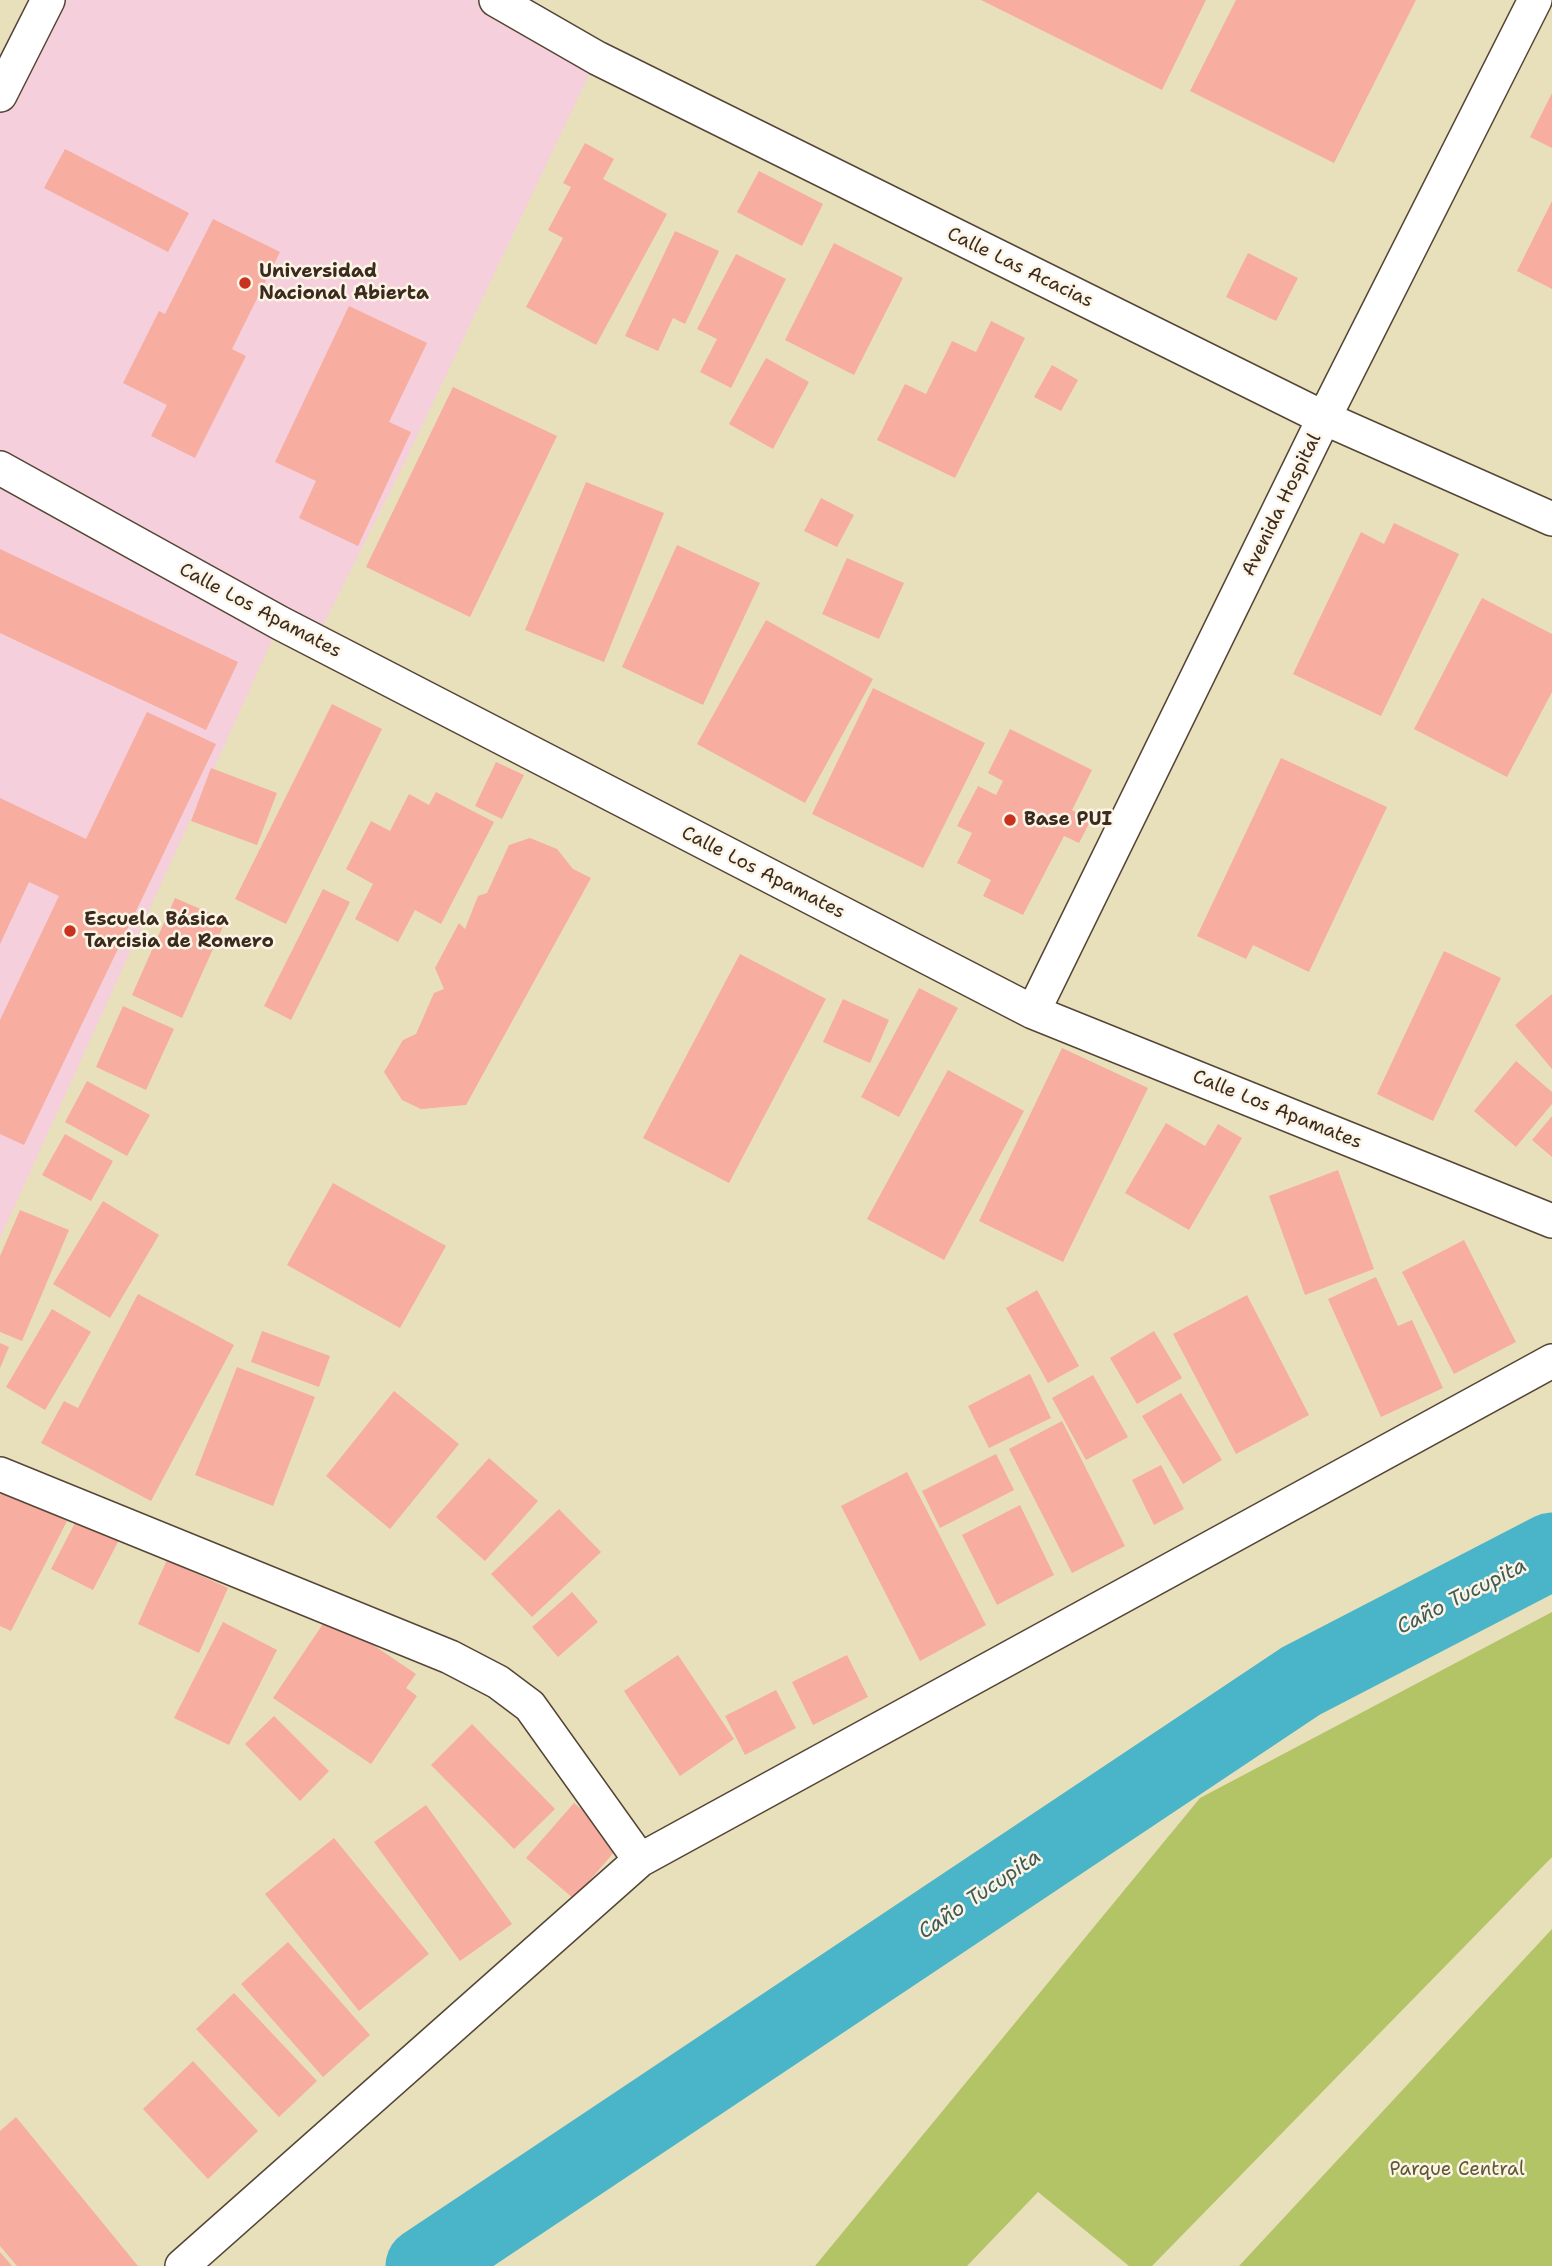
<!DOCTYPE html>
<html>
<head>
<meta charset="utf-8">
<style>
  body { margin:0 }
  canvas { display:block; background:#e7e0bb }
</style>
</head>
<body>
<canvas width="1552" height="2266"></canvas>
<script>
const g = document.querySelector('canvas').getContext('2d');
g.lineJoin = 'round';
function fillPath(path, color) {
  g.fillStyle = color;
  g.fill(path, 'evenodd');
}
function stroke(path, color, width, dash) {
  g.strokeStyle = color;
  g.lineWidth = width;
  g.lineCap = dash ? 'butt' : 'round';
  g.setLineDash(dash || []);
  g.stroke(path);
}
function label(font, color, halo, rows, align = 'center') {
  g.font = font + ' "Shantell Sans",sans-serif';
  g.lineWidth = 5;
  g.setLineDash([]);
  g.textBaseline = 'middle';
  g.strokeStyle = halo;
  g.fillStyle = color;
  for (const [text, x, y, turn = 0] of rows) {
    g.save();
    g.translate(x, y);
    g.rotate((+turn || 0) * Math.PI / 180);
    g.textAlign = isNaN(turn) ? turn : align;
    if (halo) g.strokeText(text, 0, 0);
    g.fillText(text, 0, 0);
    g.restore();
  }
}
const built = new Path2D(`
  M50 0H496L597 58 399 474 315 641 0 464V102Z
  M0 468 280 623 0 1238Z`);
const green = new Path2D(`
  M1552 1612V1857L1152 2266H1129L1038 2192 967 2266H815L1200 1798Z
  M1552 1929V2266H1239Z`);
const river = new Path2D(`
  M424 2266 1301 1681 1552 1551`);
const building = new Path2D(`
  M981 0H1206L1162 90Z
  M1236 0H1416L1334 163 1190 91Z
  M1552 93V148L1530 137Z
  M585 143 614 159 603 179 667 214 596 345 526 307 563 238 548 230 571 187 563 183Z
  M65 149 189 213 168 252 44 188Z
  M759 171 823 204 802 246 737 212Z
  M1552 201V289L1517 271Z
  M213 219 280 252 232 349 246 356 195 458 151 436 167 405 123 383 159 311 165 314Z
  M675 231 719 251 685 324 673 318 658 351 625 336Z
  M834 243 903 278 854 375 785 340Z
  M1248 253 1298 278 1276 321 1226 297Z
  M736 254 786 279 731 388 700 372 717 339 697 329Z
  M349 306 427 343 389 422 411 432 358 546 299 518 316 481 275 462Z
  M991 321 1025 338 955 478 877 440 905 384 926 394 952 341 976 352Z
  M766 358 809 382 773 449 729 424Z
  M1052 365 1078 380 1061 411 1034 397Z
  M453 387 557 436 470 617 366 567Z
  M586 482 664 513 604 662 525 630Z
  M821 498 854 515 837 547 804 531Z
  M1394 523 1459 554 1381 716 1293 674 1361 532 1384 544Z
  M677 545 760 583 703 705 622 667Z
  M0 549 238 662 206 730 0 633Z
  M847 558 904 583 879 639 822 614Z
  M1482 598 1552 634V692L1507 777 1414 729Z
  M766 620 873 679 805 803 697 744Z
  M873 688 985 743 923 868 812 814Z
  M332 704 382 729 286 924 235 899Z
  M147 712 216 744 24 1145 0 1134V1020L59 896 29 882 0 944V798L86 839Z
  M1010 729 1092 770 1072 810 1091 820 1079 843 1064 836 1023 915 983 896 991 880 957 863 972 833 957 826 978 786 996 795 1003 781 988 773Z
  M1281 758 1387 807 1309 972 1253 945 1246 959 1197 936Z
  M496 762 524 775 502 819 475 806Z
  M211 768 277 793 257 845 191 821Z
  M436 792 494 822 441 924 415 910 398 942 355 919 373 884 346 869 371 821 390 831 409 794 429 805Z
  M530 838 557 849 573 869 591 878 466 1105 421 1109 402 1100 384 1072 403 1040 416 1034 434 993 444 989 435 968 459 923 465 929 478 896 487 893 509 845Z
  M323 889 350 902 291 1020 264 1006Z
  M175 898 226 920 182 1018 132 995Z
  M1444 951 1501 978 1433 1121 1377 1094Z
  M740 954 826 999 729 1183 643 1138Z
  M919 988 958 1008 899 1117 861 1097Z
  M1552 994V1069L1515 1025Z
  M843 999 889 1020 870 1063 823 1042Z
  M123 1006 174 1029 146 1090 96 1067Z
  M1062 1048 1148 1088 1063 1262 979 1221Z
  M1516 1061 1552 1092V1104L1516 1147 1474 1111Z
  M948 1070 1024 1111 944 1260 867 1219Z
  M87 1081 150 1115 127 1156 65 1122Z
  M1552 1116V1157L1532 1140Z
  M1166 1123 1205 1146 1218 1124 1242 1138 1189 1230 1125 1193Z
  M65 1134 113 1161 91 1201 42 1175Z
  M1338 1170 1374 1269 1305 1295 1269 1196Z
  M333 1183 446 1246 400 1328 287 1265Z
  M103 1201 159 1235 110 1318 53 1284Z
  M20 1210 69 1230 22 1341 0 1332V1256Z
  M1464 1240 1516 1342 1454 1374 1402 1272Z
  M1376 1277 1398 1326 1412 1320 1443 1388 1381 1417 1328 1299Z
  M1037 1290 1079 1366 1048 1383 1006 1308Z
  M138 1294 234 1345 151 1501 41 1443 64 1401 78 1408Z
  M1247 1295 1309 1415 1236 1454 1173 1334Z
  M52 1309 91 1332 45 1410 6 1387Z
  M262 1331 330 1356 319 1387 251 1362Z
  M1154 1331 1182 1378 1137 1404 1110 1358Z
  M0 1343 9 1347 0 1368Z
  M237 1367 315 1397 273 1506 195 1475Z
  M1030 1374 1051 1418 989 1448 968 1406Z
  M1093 1375 1128 1437 1086 1460 1052 1398Z
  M394 1391 459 1444 390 1529 326 1476Z
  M1181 1393 1222 1460 1183 1484 1142 1416Z
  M1062 1421 1125 1546 1072 1573 1009 1449Z
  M996 1454 1014 1490 940 1528 922 1491Z
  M489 1458 538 1501 485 1561 436 1517Z
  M1161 1465 1184 1509 1154 1525 1132 1480Z
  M907 1472 986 1625 920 1661 841 1506Z
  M3 1490 67 1521 11 1631 0 1626V1495Z
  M1020 1505 1054 1575 997 1605 962 1535Z
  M559 1509 601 1552 532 1617 491 1574Z
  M77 1519 119 1540 93 1590 51 1569Z
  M167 1560 228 1588 199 1653 138 1624Z
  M572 1592 598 1622 558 1657 532 1627Z
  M329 1615 416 1674 406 1688 417 1696 371 1764 273 1698Z
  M223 1622 277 1650 229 1745 174 1718Z
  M678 1655 734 1739 680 1776 624 1691Z
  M847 1655 868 1697 813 1725 792 1682Z
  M776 1690 796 1728 745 1755 725 1716Z
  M274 1716 329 1771 300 1801 245 1744Z
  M472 1724 555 1809 514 1849 431 1765Z
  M574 1803 621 1844 574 1899 526 1858Z
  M426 1805 512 1924 460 1961 374 1842Z
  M334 1838 429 1954 359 2011 265 1894Z
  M288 1942 370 2035 323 2077 241 1984Z
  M234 1993 317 2081 279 2117 196 2029Z
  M193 2061 258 2131 208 2179 143 2109Z
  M16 2117 138 2266H17L0 2246V2131Z
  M0 2252 12 2266H0Z`);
const street = new Path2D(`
  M496 0 597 58 1324 418 1552 519
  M0 95 48 0
  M0 468 280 623 1033 1012 1552 1221
  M1033 1012 1324 418 1535 0
  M0 1474 450 1657 498 1682 530 1706 640 1860
  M182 2266 640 1860 1552 1361`);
const markers = [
  [245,283,7,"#c8321e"],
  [1010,820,7,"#c8321e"],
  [70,931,7,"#c8321e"]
];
const streetNames = [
  ["Calle Las Acacias",1020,268,26],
  ["Avenida Hospital",1282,505,-64],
  ["Calle Los Apamates",260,611,28],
  ["Calle Los Apamates",763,873,27],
  ["Calle Los Apamates",1277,1110,22]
];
const poiNames = [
  ["Universidad",259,272],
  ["Nacional Abierta",259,294],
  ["Base PUI",1024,820],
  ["Escuela Básica",84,920],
  ["Tarcisia de Romero",84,942]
];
const parkNames = [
  ["Parque Central",1457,2170]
];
const waterNames = [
  ["Caño Tucupita",1462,1597,-27],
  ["Caño Tucupita",980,1895,-34]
];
fillPath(built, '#f5cfdb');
fillPath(green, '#b3c467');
stroke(river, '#4ab5c8', 77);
fillPath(building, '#f7ada0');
stroke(street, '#554536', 36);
stroke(street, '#fff', 33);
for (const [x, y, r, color] of markers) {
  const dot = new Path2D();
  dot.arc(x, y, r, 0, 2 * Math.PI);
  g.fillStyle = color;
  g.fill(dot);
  stroke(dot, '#fcf5e5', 2.5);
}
label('19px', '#3b2a1e', '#fcf5e5', streetNames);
label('bold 19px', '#3b2a1e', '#fcf5e5', poiNames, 'left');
label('19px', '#5f5834', '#fcf5e5', parkNames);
label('italic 21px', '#405b5a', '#fcf5e5', waterNames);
</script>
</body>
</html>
